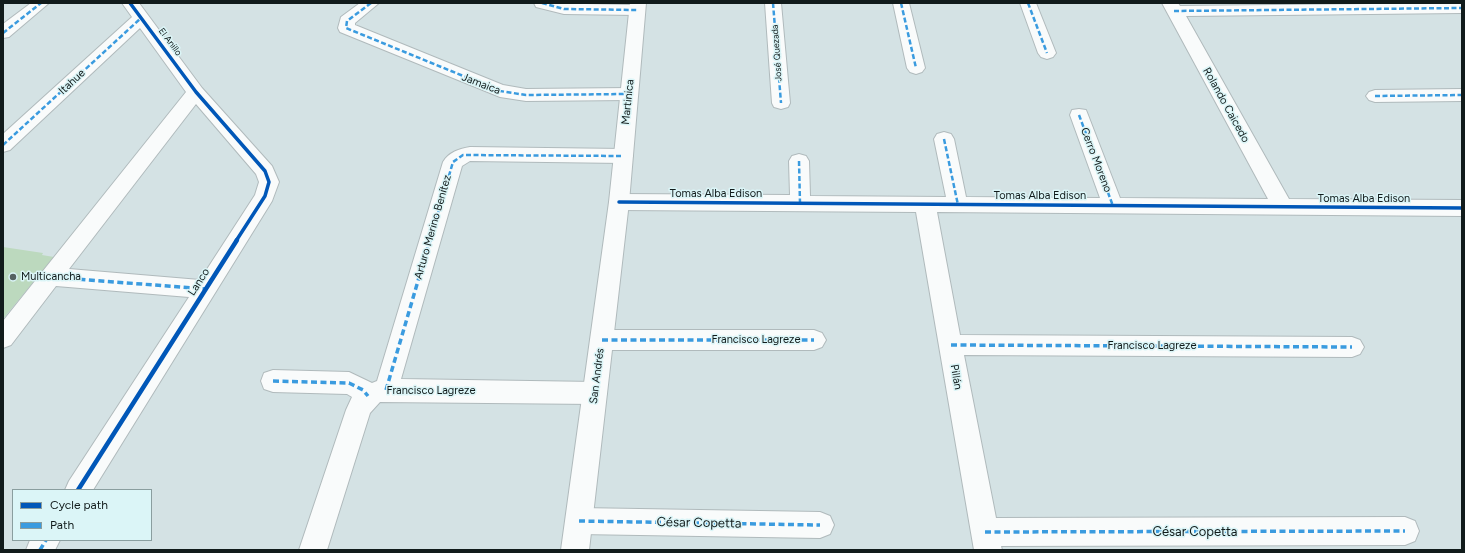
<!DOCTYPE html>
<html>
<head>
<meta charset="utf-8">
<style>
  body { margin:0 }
  #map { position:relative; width:1465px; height:553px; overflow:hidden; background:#d4e2e4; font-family:Figtree,sans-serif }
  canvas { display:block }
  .frame { position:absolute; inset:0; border:4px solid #111b1b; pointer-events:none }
  .legend { position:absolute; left:12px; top:489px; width:140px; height:52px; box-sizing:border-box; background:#dbf5f7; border:1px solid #8a9e9f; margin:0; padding:5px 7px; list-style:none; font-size:12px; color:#111b1b }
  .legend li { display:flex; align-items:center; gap:8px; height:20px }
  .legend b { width:20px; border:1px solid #8a9e9f }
</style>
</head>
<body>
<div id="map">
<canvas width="1465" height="553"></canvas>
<div class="frame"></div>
<ul class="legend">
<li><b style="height:5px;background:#0057b8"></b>Cycle path</li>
<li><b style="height:5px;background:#3a9bdf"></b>Path</li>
</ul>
</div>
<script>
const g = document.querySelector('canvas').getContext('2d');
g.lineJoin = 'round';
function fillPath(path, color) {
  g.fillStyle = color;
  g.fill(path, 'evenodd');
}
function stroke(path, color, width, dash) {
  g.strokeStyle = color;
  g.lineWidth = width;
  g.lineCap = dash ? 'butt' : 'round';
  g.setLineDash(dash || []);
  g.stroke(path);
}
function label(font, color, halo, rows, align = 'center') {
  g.font = font + ' Figtree,sans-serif';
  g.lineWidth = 3;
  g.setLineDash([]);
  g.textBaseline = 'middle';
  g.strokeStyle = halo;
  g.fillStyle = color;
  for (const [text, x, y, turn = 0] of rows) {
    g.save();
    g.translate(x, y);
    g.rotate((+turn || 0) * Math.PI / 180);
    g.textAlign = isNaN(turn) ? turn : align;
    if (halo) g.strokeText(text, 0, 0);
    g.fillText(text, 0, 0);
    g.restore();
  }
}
const green = new Path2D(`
  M3 247 43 253 42 255 54 257 3 319Z`);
const minor = new Path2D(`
  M31 3H49L9 37 3 38V24Z
  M122 3H139L202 88 272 166 279 182 272 201 93 490H65L69 481 189 297 56 286 11 345 3 348V321L186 92 140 28 10 150 3 152V134L132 17ZM196 104 256 174 259 182 255 195 200 280 69 269Z
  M360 3H379L355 23V25L503 85 526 89 629 88 635 90 638 94 635 98 629 100 526 101 500 97 340 32 338 28 341 17Z
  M534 3 637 5 643 6 645 10 643 14 637 15 564 14 536 7Z
  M765 3H781L790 103 788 107 781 109 774 107 772 103Z
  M893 3H909L925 68 922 72 916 74 910 72 907 68Z
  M1020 3H1036L1056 53 1053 57 1047 59 1041 57 1038 53Z
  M1162 3H1178L1180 6 1462 3V13L1186 16 1289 199 1462 200V216L937 212 960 335 1352 337 1360 340 1364 347 1360 354 1352 357 964 355 996 518 1405 517 1415 521 1419 531 1415 541 1405 545 1001 546 1002 550H974L916 212 619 210 612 207 609 202 612 197 619 194 790 195 789 161 792 156 799 154 806 156 809 161 810 196 946 197 934 139 937 134 944 132 951 134 954 139 966 197 1100 198 1070 115 1072 110 1079 109 1086 110 1088 115 1120 198 1268 199Z
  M1462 89V101L1375 102 1369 100 1366 96 1369 92 1375 90Z
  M470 147 623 149 630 151 633 156 630 161 623 163 470 161 462 166 401 379 595 382 604 385 607 393 604 401 595 404 380 402 370 413 327 550H299L346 410 352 397 347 394 273 392 264 389 261 381 264 373 273 370 349 372 372 383 377 381 443 162C449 152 459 149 470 147Z
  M602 330H814L822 333 826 340 822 347 814 350H602L594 347 590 340 594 333Z
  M579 508 820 512 830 516 834 525 830 534 820 538 579 534 569 530 566 521 569 512Z
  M30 540H60L55 550H26Z`);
const tertiary = new Path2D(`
  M630 3H646L629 202 589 550H561L609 202Z`);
const quietFar1 = new Path2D(`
  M371 3 347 21 346 28 500 91 526 95 629 94
  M542 3 564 9 637 10
  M773 3 781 103
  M901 3 916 68
  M1028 3 1047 53
  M1174 11 1462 8
  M3 33 41 3
  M1375 96 1462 95
  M1079 115 1113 206
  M944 139 958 205
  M3 145 141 18
  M799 161 800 203
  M430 241 453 162 463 155 623 156`);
const quiet = new Path2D(`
  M51 277 205 289
  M602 340H814
  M951 345 1352 347
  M273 381 349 383 363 390 368 396
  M386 390 430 240
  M579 521 820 525
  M985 532 1405 531
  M40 550 46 540`);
const cyclewayFar1 = new Path2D(`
  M130 3 196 92 265 171 269 182 265 196 236 241
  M619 202 1462 208`);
const cycleway = new Path2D(`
  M78 490 237 240`);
const markers = [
  [13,277,4,"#556161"]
];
const farStreetnames = [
  ["El Anillo",170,42,53],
  ["José Quezada",777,53,-94]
];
const streetNames = [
  ["Itahue",72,82,-43],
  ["Jamaica",481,84,21],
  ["Martinica",628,102,-84],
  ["Rolando Caicedo",1226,105,61],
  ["Cerro Moreno",1096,160,69],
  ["Tomas Alba Edison",716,194],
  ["Tomas Alba Edison",1040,196],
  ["Tomas Alba Edison",1364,199],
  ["Arturo Merino Benítez",433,227,-74],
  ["Lanco",199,282,-57],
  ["Francisco Lagreze",756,340],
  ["Francisco Lagreze",1152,346],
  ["San Andrés",597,376,-83],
  ["Pillán",956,377,80],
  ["Francisco Lagreze",431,391]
];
const poiNames = [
  ["Multicancha",21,277]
];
const nearStreetnames = [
  ["César Copetta",699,523,1],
  ["César Copetta",1195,532]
];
fillPath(green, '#bcd9be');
stroke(minor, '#b0babc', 2);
stroke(tertiary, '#b0babc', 2);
fillPath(minor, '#f9fbfb');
fillPath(tertiary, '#f9fbfb');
stroke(quietFar1, '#3a9bdf', 2.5, [5, 2.5]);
stroke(quiet, '#3a9bdf', 3.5, [6, 3.5]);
stroke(cyclewayFar1, '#0057b8', 3.5);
stroke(cycleway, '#0057b8', 4.5);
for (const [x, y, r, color] of markers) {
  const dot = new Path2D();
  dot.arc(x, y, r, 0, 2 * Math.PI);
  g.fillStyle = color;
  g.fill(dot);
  stroke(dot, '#dbf5f7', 1.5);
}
label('9px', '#111b1b', '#dbf5f7', farStreetnames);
label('11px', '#111b1b', '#dbf5f7', streetNames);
label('11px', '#111b1b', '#dbf5f7', poiNames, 'left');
label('13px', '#111b1b', '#dbf5f7', nearStreetnames);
</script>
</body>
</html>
